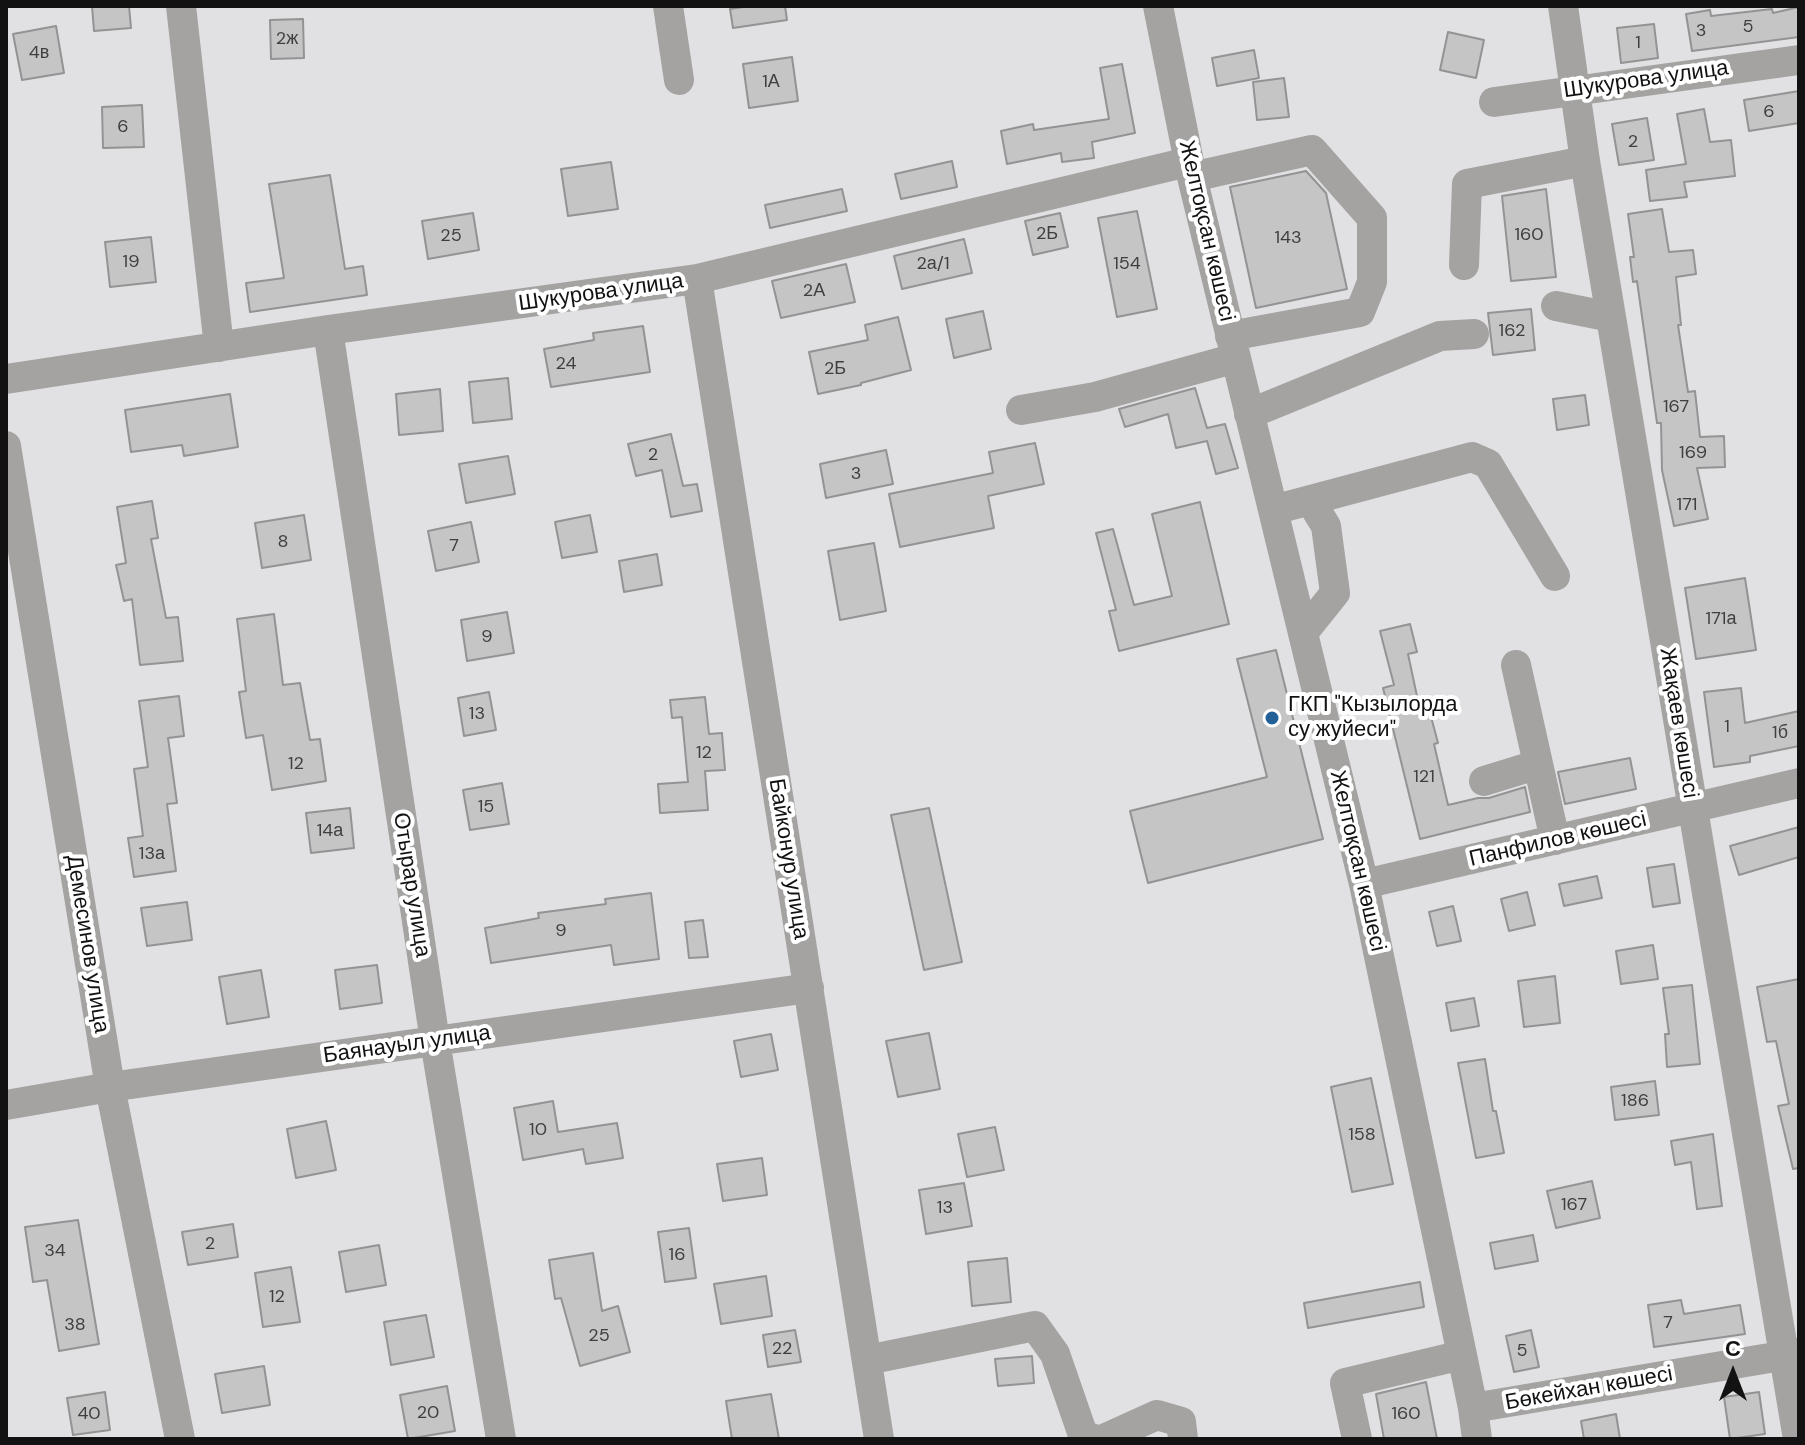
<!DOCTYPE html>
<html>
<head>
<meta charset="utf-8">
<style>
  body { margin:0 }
  #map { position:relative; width:1805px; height:1445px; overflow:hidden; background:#e1e1e3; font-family:"DM Sans",sans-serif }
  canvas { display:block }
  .frame { position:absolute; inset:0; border:8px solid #121213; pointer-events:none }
  .north { position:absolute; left:1693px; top:1333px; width:80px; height:80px; -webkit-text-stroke:6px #fff; paint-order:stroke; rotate:0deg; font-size:22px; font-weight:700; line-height:32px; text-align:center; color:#121213 }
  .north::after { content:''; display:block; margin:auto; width:28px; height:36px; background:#121213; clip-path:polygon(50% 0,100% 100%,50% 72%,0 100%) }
</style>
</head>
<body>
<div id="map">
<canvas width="1805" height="1445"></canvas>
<div class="frame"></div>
<div class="north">С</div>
</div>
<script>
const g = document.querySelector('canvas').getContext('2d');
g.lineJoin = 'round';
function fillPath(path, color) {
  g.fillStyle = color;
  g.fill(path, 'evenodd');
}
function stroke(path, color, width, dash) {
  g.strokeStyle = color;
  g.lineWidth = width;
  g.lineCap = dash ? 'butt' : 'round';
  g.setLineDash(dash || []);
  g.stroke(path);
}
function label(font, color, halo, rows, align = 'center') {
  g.font = font + ' "DM Sans",sans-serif';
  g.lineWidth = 8;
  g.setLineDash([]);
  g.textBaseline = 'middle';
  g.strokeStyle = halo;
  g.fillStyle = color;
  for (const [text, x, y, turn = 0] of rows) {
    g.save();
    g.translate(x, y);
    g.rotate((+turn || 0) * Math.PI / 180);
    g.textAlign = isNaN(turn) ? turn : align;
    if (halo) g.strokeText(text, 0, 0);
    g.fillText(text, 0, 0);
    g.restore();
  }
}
const building = new Path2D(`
  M92 6H129L131 28 94 31Z
  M750 6H785L787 20 733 28 730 9Z
  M1799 7V37L1692 51 1686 14 1710 10 1711 16 1772 9 1773 13Z
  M303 19 304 58 271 59 270 20Z
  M1654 24 1658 58 1621 63 1617 28Z
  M56 26 64 73 22 80 13 34Z
  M1448 32 1484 40 1476 78 1440 70Z
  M1254 50 1259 78 1217 86 1212 58Z
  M792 57 798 101 749 108 743 64Z
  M1122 64 1135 133 1092 142 1094 158 1062 162 1061 153 1007 164 1001 131 1033 124 1034 130 1109 119 1100 68Z
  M1284 78 1289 117 1257 120 1253 82Z
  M1799 91V123L1749 131 1744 100Z
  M142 105 144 147 103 148 102 107Z
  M1704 109 1710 142 1731 140 1735 176 1684 182 1687 197 1650 201 1646 170 1686 164 1677 114Z
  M1647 118 1654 160 1619 165 1612 124Z
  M952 161 957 187 901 199 895 174Z
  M611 162 618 209 568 216 561 169Z
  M1306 171 1326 193 1347 289 1256 308 1230 187Z
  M330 175 345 269 363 266 367 295 250 312 246 283 284 278 269 184Z
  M842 189 847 211 770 228 765 205Z
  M1546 189 1556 277 1511 281 1502 196Z
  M1662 209 1669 252 1693 250 1696 274 1676 277 1681 325H1678L1688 392 1695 391 1700 437 1724 436 1725 467 1697 468 1708 519 1674 526 1662 470 1661 423H1657L1637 281 1633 282 1630 257H1634L1628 214Z
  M1137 211 1157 309 1117 317 1098 218Z
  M473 213 479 250 428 259 422 221Z
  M1060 213 1068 247 1033 255 1025 221Z
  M151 237 156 282 110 287 105 242Z
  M964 239 972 273 902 289 894 256Z
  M846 264 855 302 781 318 772 281Z
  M1531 309 1535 350 1493 355 1488 313Z
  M983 311 991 349 954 358 946 319Z
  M898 317 911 370 861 383V385L818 394 809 352 868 340 865 325Z
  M643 326 650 372 551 387 544 349 594 340 593 333Z
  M508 378 512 419 473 423 469 382Z
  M1195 388 1207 428 1225 424 1238 468 1216 474 1207 441 1176 448 1168 414 1125 427 1119 409Z
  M440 389 443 431 399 435 396 394Z
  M230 394 238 447 184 456 182 445 131 452 125 410Z
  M1585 395 1589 425 1557 430 1553 399Z
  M671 434 683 486 697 484 702 511 671 517 662 470 636 476 628 444Z
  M1035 443 1044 484 988 496 994 528 900 547 889 494 993 473 989 452Z
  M886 450 893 484 826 498 820 464Z
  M508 456 515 494 466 503 459 464Z
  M152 501 158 538 151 539 166 618 178 617 183 661 140 665 132 599 124 601 116 565 126 563 117 507Z
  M1200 502 1229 624 1119 651 1109 611 1116 610 1096 533 1113 529 1134 605 1172 596 1152 514Z
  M304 515 311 560 262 568 255 523Z
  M590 515 597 552 562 558 555 522Z
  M471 522 479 562 436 571 428 531Z
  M874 543 886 611 840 620 828 551Z
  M657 554 662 585 624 592 619 561Z
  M1745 578 1756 650 1696 659 1685 588Z
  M507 612 514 653 467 661 461 620Z
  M274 614 283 685 300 683 310 740 320 739 326 781 272 790 263 735 246 738 239 692 246 691 237 619Z
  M1410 624 1417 652 1408 654 1421 715 1430 713 1438 743 1434 744 1448 805 1478 798H1489L1525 787 1530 812 1420 839 1383 688 1394 685 1380 631Z
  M1276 650 1323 839 1148 883 1130 811 1267 777 1237 659Z
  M1741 688 1745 723 1799 711V746L1750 756V762L1714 767 1704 692Z
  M489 692 496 730 464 736 458 698Z
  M179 696 184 736 168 738 177 803 167 804 176 871 134 877 128 838 143 836 134 769 148 767 139 701Z
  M705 697 709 734 722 733 725 770 705 771 708 810 660 813 658 784 688 782 682 717 672 718 670 700Z
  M1630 758 1636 789 1565 804 1558 772Z
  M502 783 509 824 470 830 463 790Z
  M350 808 354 848 311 853 306 813Z
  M929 808 962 962 924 970 891 815Z
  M1799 827V857L1739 875 1730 846Z
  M1674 864 1680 903 1653 907 1647 868Z
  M1597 876 1602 898 1564 906 1559 884Z
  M1527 892 1535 925 1509 931 1501 899Z
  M651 893 659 959 614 965 611 945 491 963 485 928 539 918 538 913 606 904 605 899Z
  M187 902 192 940 147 946 141 908Z
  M1453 906 1461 941 1437 946 1429 912Z
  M703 920 708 957 689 958 685 922Z
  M1653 945 1658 979 1621 984 1616 951Z
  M377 965 382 1003 340 1009 335 970Z
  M261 970 269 1017 227 1024 219 977Z
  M1555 976 1560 1023 1524 1027 1518 981Z
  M1799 979V1168L1793 1169 1778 1106 1789 1104 1776 1041 1767 1042 1757 987Z
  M1692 985 1700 1064 1667 1067 1665 1034H1669L1663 988Z
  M1474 998 1479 1026 1451 1031 1446 1003Z
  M929 1033 940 1089 898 1097 886 1041Z
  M771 1034 778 1070 741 1077 734 1041Z
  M1485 1059 1493 1111H1496L1504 1153 1476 1158 1458 1063Z
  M1371 1078 1393 1184 1352 1192 1331 1087Z
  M1655 1081 1659 1115 1615 1120 1611 1087Z
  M553 1101 558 1132 617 1123 623 1158 586 1164 583 1149 523 1160 514 1108Z
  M326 1121 336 1170 296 1178 287 1129Z
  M995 1127 1004 1170 967 1177 958 1134Z
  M1713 1134 1722 1206 1697 1209 1691 1162 1675 1165 1671 1141Z
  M762 1158 767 1195 723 1201 717 1164Z
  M1592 1181 1600 1218 1556 1228 1547 1191Z
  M964 1183 972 1226 926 1234 919 1190Z
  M78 1220 99 1344 59 1351 47 1280 33 1282 25 1227Z
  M233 1224 238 1257 188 1265 182 1232Z
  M689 1228 696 1278 665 1282 658 1232Z
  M1533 1235 1538 1261 1495 1269 1490 1243Z
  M379 1245 386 1285 346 1292 339 1252Z
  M593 1253 602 1311 618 1306 630 1352 580 1366 561 1298 555 1299 549 1260Z
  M1007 1258 1011 1302 972 1306 968 1262Z
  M291 1267 300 1322 263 1327 255 1273Z
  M766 1276 772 1316 721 1324 714 1284Z
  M1420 1282 1424 1307 1308 1328 1304 1303Z
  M1681 1300 1684 1314 1740 1305 1745 1334 1654 1347 1648 1305Z
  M426 1315 434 1357 391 1365 384 1322Z
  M795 1330 801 1362 768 1367 763 1335Z
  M1531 1330 1539 1367 1514 1372 1506 1336Z
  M1032 1356 1034 1383 998 1386 995 1359Z
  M264 1366 270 1405 222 1413 215 1374Z
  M1426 1382 1437 1439H1384L1376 1394Z
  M447 1386 455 1431 408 1439 400 1395Z
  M105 1392 110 1430 73 1435 67 1398Z
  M1759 1392 1765 1434 1730 1439 1724 1397Z
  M771 1394 779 1439H732L726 1401Z
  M1616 1414 1620 1439H1584L1581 1421Z`);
const minor = new Path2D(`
  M181 6 219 347
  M668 6 679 80
  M1158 6 1192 177 1364 884 1473 1408 1477 1439
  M1563 6 1585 161 1798 1439
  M1494 102 1799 60
  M1192 177 1312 150 1372 218V282L1360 312 1230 336
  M1464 265 1467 184 1585 161
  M697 279 879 1439
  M1556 306 1611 317
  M328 330 435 1041 501 1439
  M6 379 328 330 697 279 1188 162
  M1021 410 1095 397 1236 358
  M1249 414 1440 336 1474 334
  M6 446 110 1087 180 1439
  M1273 510 1472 457 1488 464 1555 576
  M1303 633 1335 593 1326 526 1310 500
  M1516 665 1555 840
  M1484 781 1536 765
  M1364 884 1799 783
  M6 1105 110 1087 809 988
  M867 1360 1035 1326 1055 1354 1083 1435 1094 1439
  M1473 1408 1799 1353
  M1104 1439 1157 1415 1181 1422 1183 1439
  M1357 1439 1345 1383 1462 1355`);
const markers = [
  [1272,718,8,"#236097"]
];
const numberNames = [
  ["5",1748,27],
  ["3",1701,31],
  ["2ж",287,39],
  ["1",1638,43],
  ["4в",39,53],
  ["1А",771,82],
  ["6",1769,112],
  ["6",123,127],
  ["2",1633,142],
  ["2Б",1047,234],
  ["160",1529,235],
  ["25",451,236],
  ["143",1288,238],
  ["19",131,262],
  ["2а/1",933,264],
  ["154",1127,264],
  ["2А",814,291],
  ["162",1512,331],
  ["24",566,364],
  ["2Б",835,369],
  ["167",1676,407],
  ["169",1693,453],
  ["2",653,455],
  ["3",856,474],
  ["171",1687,505],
  ["8",283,542],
  ["7",454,546],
  ["171а",1721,619],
  ["9",487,637],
  ["13",477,714],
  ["1",1727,727],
  ["1б",1780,733],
  ["12",704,753],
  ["12",296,764],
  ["121",1424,777],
  ["15",486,807],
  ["14а",330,831],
  ["13а",152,854],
  ["9",561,931],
  ["186",1635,1101],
  ["10",538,1130],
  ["158",1362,1135],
  ["167",1574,1205],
  ["13",945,1208],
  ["2",210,1244],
  ["34",55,1251],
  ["16",677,1255],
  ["12",277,1297],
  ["7",1668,1323],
  ["38",75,1325],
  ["25",599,1336],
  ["22",782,1349],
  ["5",1522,1351],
  ["20",428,1413],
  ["40",89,1414],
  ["160",1406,1414]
];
const streetNames = [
  ["Шукурова улица",1646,80,-8],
  ["Желтоқсан көшесі",1206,231,77],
  ["Шукурова улица",601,293,-8],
  ["Жақаев көшесі",1678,723,81],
  ["Панфилов көшесі",1558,840,-13],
  ["Байконур улица",788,859,81],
  ["Желтоқсан көшесі",1357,861,77],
  ["Отырар улица",411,885,81],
  ["Демесинов улица",87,944,81],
  ["Баянауыл улица",407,1045,-8],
  ["Бөкейхан көшесі",1589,1389,-10]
];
const poiNames = [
  ["ГКП \"Кызылорда",1288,705],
  ["су жуйеси\"",1288,730]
];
fillPath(building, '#c6c5c6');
stroke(building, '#949394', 2);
stroke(minor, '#a4a3a2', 30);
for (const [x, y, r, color] of markers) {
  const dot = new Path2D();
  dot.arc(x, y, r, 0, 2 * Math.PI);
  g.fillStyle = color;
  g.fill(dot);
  stroke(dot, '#fff', 3);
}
label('18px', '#3f3f40', null, numberNames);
label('22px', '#121213', '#fff', streetNames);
label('22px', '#121213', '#fff', poiNames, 'left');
</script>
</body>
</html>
